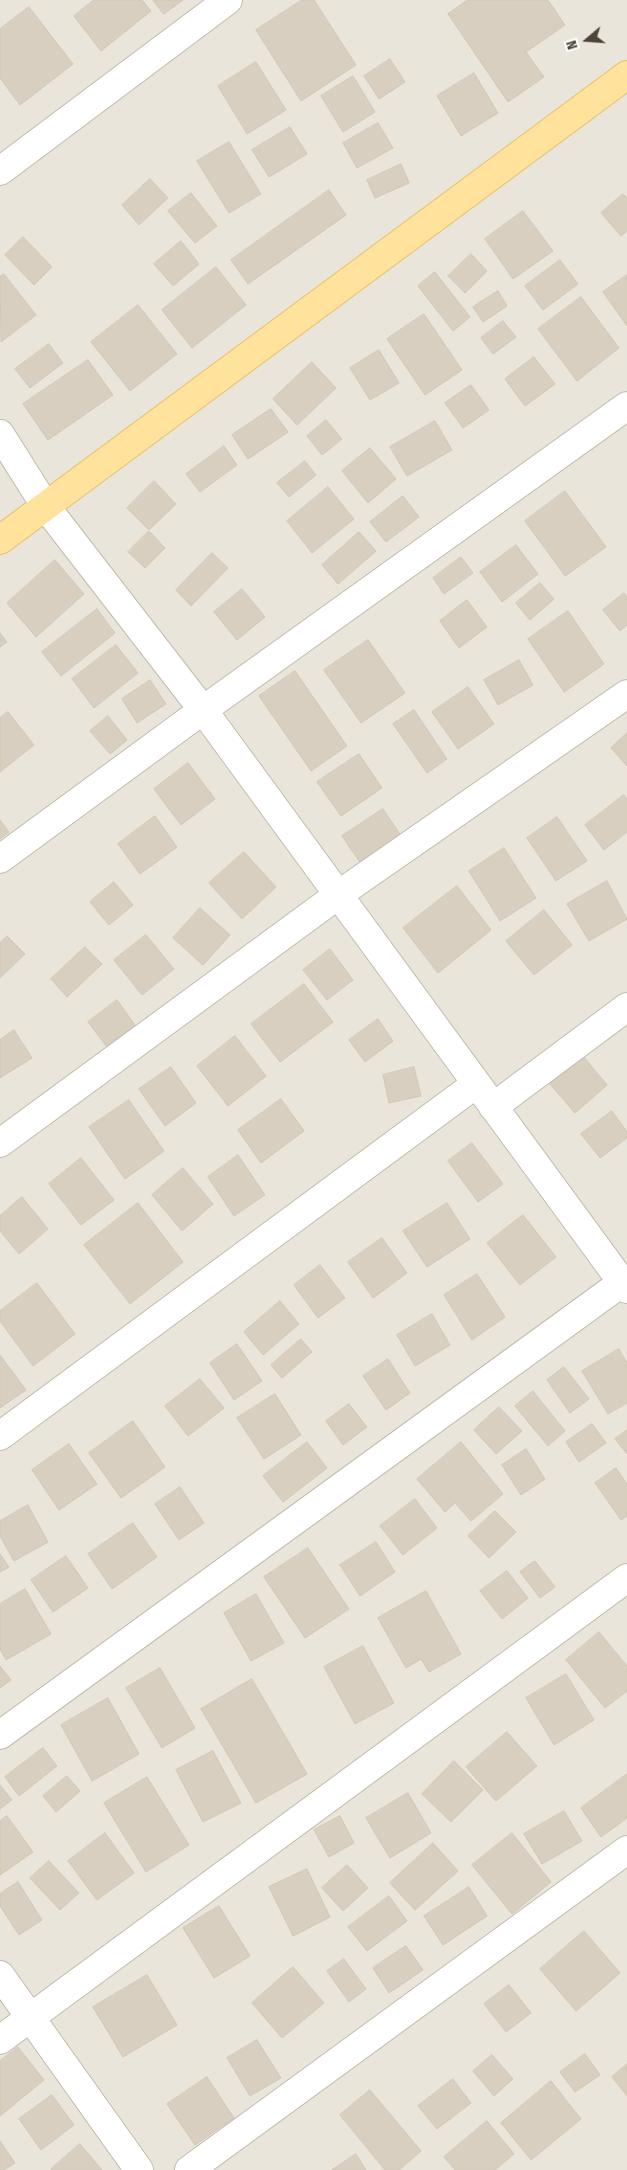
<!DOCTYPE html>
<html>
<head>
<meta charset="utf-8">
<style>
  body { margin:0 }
  #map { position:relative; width:627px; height:2170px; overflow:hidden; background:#f6f3ec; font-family:"Fira Sans Condensed",sans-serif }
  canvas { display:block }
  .north { position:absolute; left:562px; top:15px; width:50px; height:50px; -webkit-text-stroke:4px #fff; paint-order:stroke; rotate:252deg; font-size:14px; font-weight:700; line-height:20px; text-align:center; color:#4b4439 }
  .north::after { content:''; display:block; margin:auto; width:18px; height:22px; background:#4b4439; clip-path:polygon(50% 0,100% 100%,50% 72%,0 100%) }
</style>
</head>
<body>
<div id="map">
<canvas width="627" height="2170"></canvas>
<div class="north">N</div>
</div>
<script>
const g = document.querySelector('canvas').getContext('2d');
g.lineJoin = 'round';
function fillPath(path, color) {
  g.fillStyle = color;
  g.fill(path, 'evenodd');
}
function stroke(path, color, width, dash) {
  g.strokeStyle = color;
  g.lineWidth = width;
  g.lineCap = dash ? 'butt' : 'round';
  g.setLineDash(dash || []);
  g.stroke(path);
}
const residential = new Path2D(`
  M0 0H627V2170H0Z`);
const building = new Path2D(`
  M94 0H142L151 11 101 51 74 16Z
  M153 0H183L164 14Z
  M302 0H314L356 65 301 101 256 30Z
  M468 0H548L565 25 526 52 544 77 508 102 448 14Z
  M29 7 73 64 20 105 0 78V29Z
  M390 59 405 82 379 99 364 76Z
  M256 62 286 110 247 134 218 86Z
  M474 73 498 113 461 136 437 96Z
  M353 76 375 112 343 132 321 96Z
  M378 123 393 148 357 168 343 143Z
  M290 127 307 154 269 177 252 150Z
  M229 142 261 194 229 213 197 161Z
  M401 164 409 183 375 198 367 180Z
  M150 179 168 198 139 225 122 205Z
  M329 190 346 215 248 284 231 260Z
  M191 193 217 226 195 243 168 211Z
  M623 194 627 198V231L621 236 601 213Z
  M523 211 553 251 513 279 485 239Z
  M23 237 52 267 34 285 5 255Z
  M181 241 199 264 173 286 154 264Z
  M471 254 487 271 465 293 448 276Z
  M560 260 578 284 543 310 525 286Z
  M216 267 246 305 192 348 162 310Z
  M435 272 470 317 453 331 418 286Z
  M4 274 36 315 1 342 0 277Z
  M627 275V326L603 292Z
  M498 291 507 306 483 322 473 307Z
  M581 297 619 348 577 381 538 329Z
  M138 305 177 354 130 391 91 342Z
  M424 314 462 370 425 395 387 339Z
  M503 321 516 337 493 354 481 338Z
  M49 344 63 363 30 388 15 369Z
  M379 350 399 383 370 400 350 368Z
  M534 357 555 384 525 406 505 379Z
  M88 360 113 395 48 440 23 404Z
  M312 362 336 388 297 425 273 399Z
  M471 385 489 410 463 428 445 403Z
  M271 409 288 432 248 459 232 435Z
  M326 420 342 439 322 455 307 436Z
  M435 421 452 450 407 476 390 447Z
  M224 446 237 465 200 492 186 474Z
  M370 448 396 479 368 503 342 471Z
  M305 461 316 475 289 497 277 483Z
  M154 481 176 504 149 530 127 508Z
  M328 487 354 519 312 553 287 521Z
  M565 491 606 547 565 576 525 521Z
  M403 496 419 517 386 542 370 522Z
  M149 531 165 548 145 568 128 552Z
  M359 532 376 551 338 584 322 565Z
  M516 545 538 574 502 602 480 572Z
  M212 553 228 568 191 606 176 590Z
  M461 557 473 573 444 594 433 578Z
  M55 560 84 594 36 637 7 603Z
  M540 583 554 599 530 620 516 603Z
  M242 589 265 617 237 640 214 612Z
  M624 593 627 597V625L620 631 603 610Z
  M467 600 487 627 459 648 440 621Z
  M97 609 115 633 61 676 42 652Z
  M568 611 604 664 564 692 528 639Z
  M0 633 7 642 0 647Z
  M368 640 405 693 361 723 324 670Z
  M116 645 138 673 94 708 72 679Z
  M519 660 533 685 498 705 484 680Z
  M295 671 347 746 311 771 259 696Z
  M150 680 166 704 137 723 122 699Z
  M468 687 494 724 458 749 432 712Z
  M414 710 447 759 427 773 393 724Z
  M8 712 34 745 0 772V718Z
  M108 716 127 740 110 754 90 731Z
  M627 733V766L611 748Z
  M359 754 382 788 341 816 317 782Z
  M188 763 215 799 181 825 154 789Z
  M624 795 627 799V832L604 850 585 825Z
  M383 809 404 840 364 868 342 836Z
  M155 816 177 847 140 874 118 844Z
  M557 817 587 861 556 881 527 838Z
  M0 820 9 832 0 839Z
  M504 848 536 898 500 921 469 871Z
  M244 852 276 887 242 919 209 883Z
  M607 881 627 919 589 941 567 904Z
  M114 882 133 905 109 925 90 902Z
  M457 886 491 930 438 973 403 928Z
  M200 908 230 935 203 965 173 938Z
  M544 910 572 945 534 975 506 941Z
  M146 935 174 969 142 995 114 960Z
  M7 936 25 954 0 978V943Z
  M85 947 102 964 67 997 51 979Z
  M330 949 353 980 327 1000 303 970Z
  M304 984 333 1022 280 1062 251 1024Z
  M117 1000 135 1025 107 1047 88 1022Z
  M378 1019 393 1041 365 1062 349 1040Z
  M14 1030 32 1058 0 1078V1040Z
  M235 1036 266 1076 228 1106 197 1066Z
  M583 1056 607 1085 575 1113 550 1084Z
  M171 1067 196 1103 165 1126 139 1089Z
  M414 1067 421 1096 389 1103 383 1075Z
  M281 1099 304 1131 261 1163 238 1130Z
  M129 1100 164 1151 125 1179 89 1127Z
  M612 1111 627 1132V1138L600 1158 581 1134Z
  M472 1143 503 1184 478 1202 448 1161Z
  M238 1155 265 1195 234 1216 208 1177Z
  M81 1158 114 1200 81 1225 49 1184Z
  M183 1168 213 1204 182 1231 152 1195Z
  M22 1197 48 1229 19 1254 0 1231V1216Z
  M138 1203 183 1262 130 1304 84 1245Z
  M447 1203 470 1239 427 1267 403 1231Z
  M523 1215 556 1257 520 1285 487 1243Z
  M382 1238 407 1273 373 1298 348 1262Z
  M320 1265 345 1298 318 1318 294 1285Z
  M477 1274 505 1317 472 1340 444 1295Z
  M37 1283 75 1334 33 1366 0 1321V1311Z
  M280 1301 299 1324 263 1355 244 1332Z
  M432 1314 450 1345 415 1366 397 1335Z
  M301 1339 312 1352 282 1378 271 1365Z
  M237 1344 262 1381 234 1400 210 1363Z
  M619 1349 627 1363V1403L608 1414 582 1371Z
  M0 1355 26 1390 0 1408Z
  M388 1359 410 1393 386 1410 363 1376Z
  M564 1367 589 1399 570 1413 547 1380Z
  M200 1379 224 1408 188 1436 165 1406Z
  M533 1391 565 1431 548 1446 515 1406Z
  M275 1394 301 1435 264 1459 237 1418Z
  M349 1404 367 1427 343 1445 326 1421Z
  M499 1407 522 1431 496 1454 474 1430Z
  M133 1421 165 1467 121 1498 89 1453Z
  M592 1424 606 1443 579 1462 566 1442Z
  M627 1430V1454L615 1439Z
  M307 1442 327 1468 283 1502 263 1476Z
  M461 1442 503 1494 471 1521 455 1503 445 1512 417 1479Z
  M69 1444 97 1484 59 1510 32 1470Z
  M526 1449 545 1479 521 1495 502 1465Z
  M616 1468 627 1484V1516L621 1520 595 1483Z
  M180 1487 204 1523 179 1540 155 1504Z
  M415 1499 437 1528 403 1555 380 1526Z
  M28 1505 48 1542 14 1561 0 1536V1521Z
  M495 1511 516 1532 489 1558 468 1536Z
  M133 1523 157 1557 112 1589 88 1554Z
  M376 1542 395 1572 360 1596 340 1565Z
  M308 1548 349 1609 305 1638 264 1577Z
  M0 1554 9 1567 0 1572Z
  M66 1556 88 1588 53 1612 31 1580Z
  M535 1561 555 1587 540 1598 520 1572Z
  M507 1571 528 1598 502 1619 480 1591Z
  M25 1589 51 1634 6 1660 0 1649V1604Z
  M426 1591 461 1654 429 1672 421 1659 406 1668 378 1618Z
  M256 1594 284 1643 251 1661 224 1613Z
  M599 1632 627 1666V1691L605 1708 566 1660Z
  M363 1646 394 1703 355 1724 324 1667Z
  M0 1666 11 1680 0 1688Z
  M160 1668 195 1728 162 1748 126 1688Z
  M566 1674 594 1720 554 1745 526 1698Z
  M252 1679 307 1774 256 1803 201 1709Z
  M108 1698 139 1754 92 1781 61 1725Z
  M507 1732 537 1766 496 1801 466 1767Z
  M43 1748 57 1766 19 1796 5 1777Z
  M213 1751 241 1803 203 1822 176 1770Z
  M454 1761 483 1790 451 1822 422 1794Z
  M627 1774V1818L601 1837 581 1808Z
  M67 1776 80 1791 56 1812 43 1796Z
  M147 1777 189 1845 146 1872 104 1803Z
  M0 1785 12 1800 0 1809Z
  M408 1793 431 1833 390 1858 366 1818Z
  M564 1811 582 1841 542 1864 524 1834Z
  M7 1816 33 1852 0 1875V1821Z
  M340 1816 354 1843 329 1857 314 1830Z
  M105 1833 134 1873 97 1900 68 1861Z
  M512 1833 551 1882 512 1914 472 1865Z
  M433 1843 458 1871 415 1910 390 1883Z
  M49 1861 79 1893 60 1910 30 1878Z
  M347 1865 368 1888 343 1911 322 1888Z
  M307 1869 330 1917 293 1936 269 1887Z
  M18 1882 42 1920 19 1935 0 1906V1894Z
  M469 1887 487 1916 443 1945 424 1916Z
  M389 1896 407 1921 367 1951 348 1927Z
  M219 1906 250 1956 214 1978 183 1928Z
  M584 1931 620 1973 576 2011 540 1969Z
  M406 1946 423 1970 389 1993 373 1968Z
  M344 1959 366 1989 349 2002 327 1971Z
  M293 1967 324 2003 282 2038 252 2003Z
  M147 1975 177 2025 123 2057 93 2007Z
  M509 1985 531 2013 506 2032 484 2004Z
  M257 2040 281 2078 250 2096 227 2058Z
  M18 2047 44 2080 0 2116V2061Z
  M585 2054 600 2075 575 2092 560 2072Z
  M492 2055 513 2079 494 2096 473 2071Z
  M627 2064V2096L612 2077Z
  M207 2077 234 2118 195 2145 167 2104Z
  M453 2079 471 2103 437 2129 418 2106Z
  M551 2081 581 2119 531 2160 501 2123Z
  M370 2090 421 2151 399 2170H385L340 2115Z
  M52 2095 74 2125 41 2150 19 2119Z
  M487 2121 514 2154 495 2170H455L444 2157Z
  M0 2141 15 2163 4 2170H0Z
  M80 2144 102 2170H52L51 2169Z
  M356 2154 366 2170H332Z`);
const minor = new Path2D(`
  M0 171 228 0
  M0 434 46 507 203 710 627 1289
  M0 859 203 710 627 406
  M493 1107 627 1007
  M0 1143 338 895 627 694
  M0 1436 476 1084
  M0 1735 627 1279
  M0 1975 139 2170
  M0 2040 627 1578
  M189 2170 627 1850`);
const major = new Path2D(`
  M0 540 627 75`);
fillPath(residential, '#eae5da');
fillPath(building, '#d8cfc1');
stroke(building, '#d3c7b4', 1);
stroke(minor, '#c2bbae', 30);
stroke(major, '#e6c16a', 30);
stroke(minor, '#fff', 28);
stroke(major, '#ffe39c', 28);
</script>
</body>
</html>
